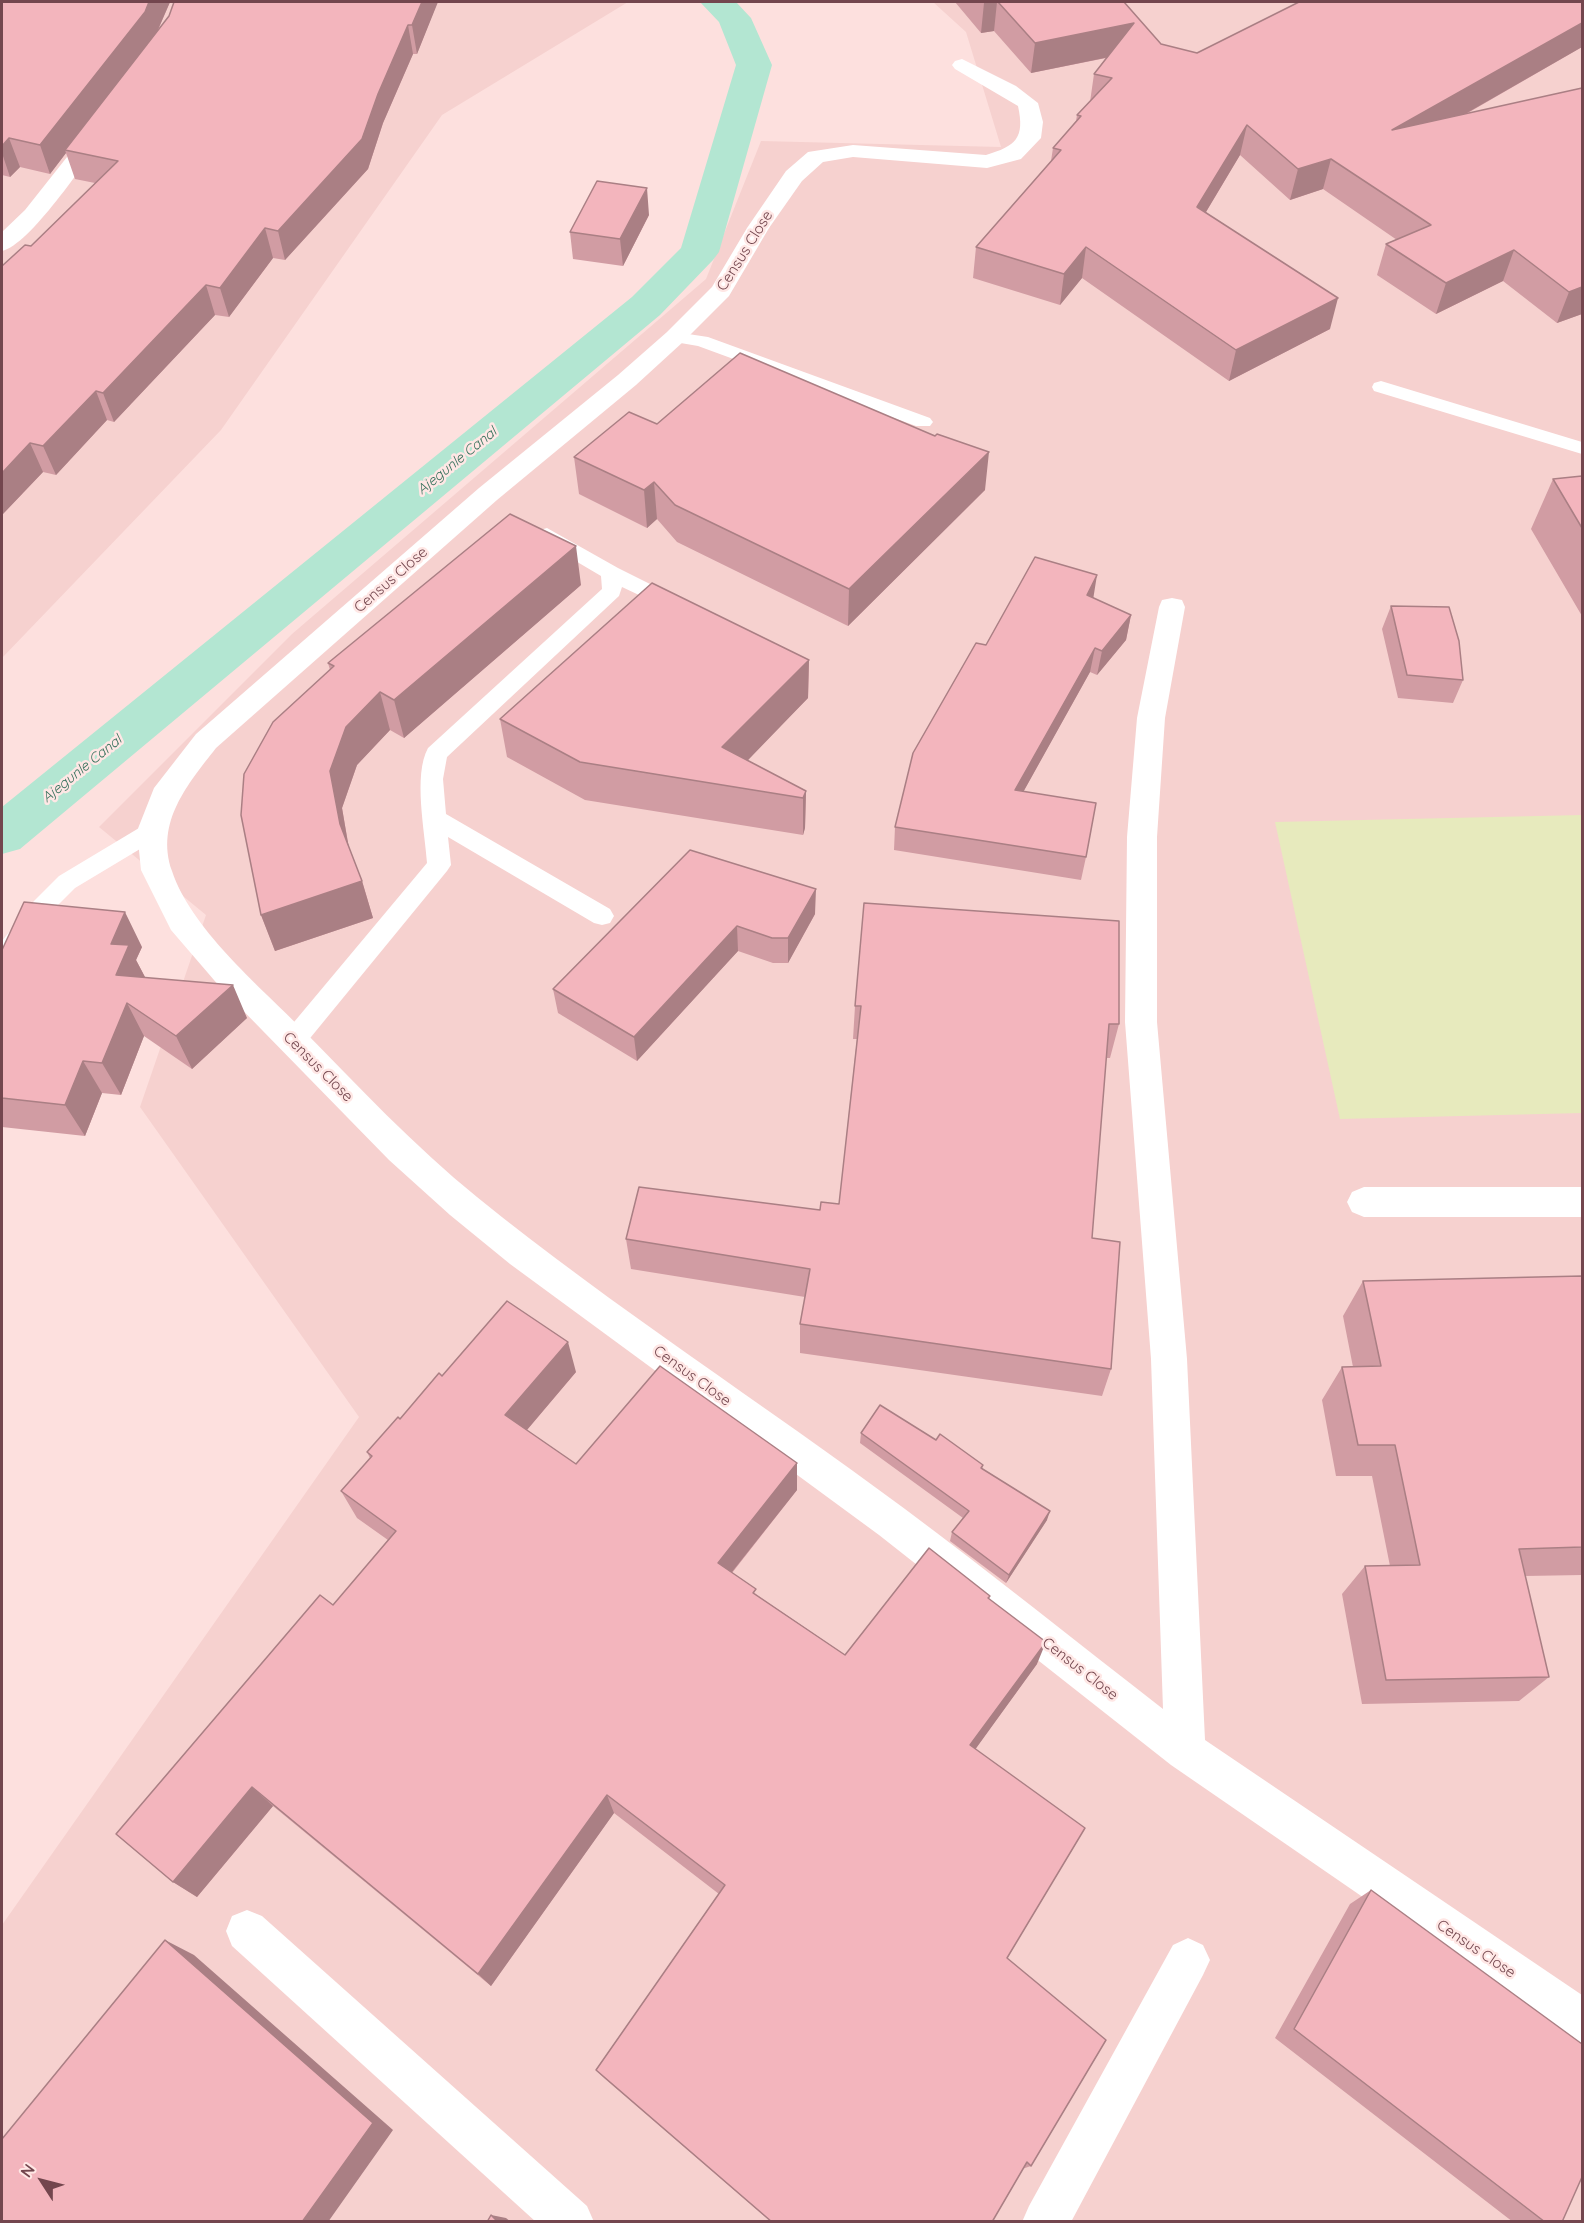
<!DOCTYPE html>
<html>
<head>
<meta charset="utf-8">
<style>
  body { margin:0 }
  #map { position:relative; width:1584px; height:2223px; overflow:hidden; background:#fde0de; font-family:Quicksand,sans-serif }
  canvas { display:block }
  .frame { position:absolute; inset:0; border:3px solid #73464e; pointer-events:none }
  .north { position:absolute; left:12px; top:2151px; width:60px; height:60px; -webkit-text-stroke:4px #ffe7e5; paint-order:stroke; rotate:306deg; font-size:16px; font-weight:700; line-height:24px; text-align:center; color:#73464e }
  .north::after { content:''; display:block; margin:auto; width:21px; height:27px; background:#73464e; clip-path:polygon(50% 0,100% 100%,50% 72%,0 100%) }
</style>
</head>
<body>
<div id="map">
<canvas width="1584" height="2223"></canvas>
<div class="frame"></div>
<div class="north">N</div>
</div>
<script>
const g = document.querySelector('canvas').getContext('2d');
g.lineJoin = 'round';
function fillPath(path, color) {
  g.fillStyle = color;
  g.fill(path, 'evenodd');
}
function stroke(path, color, width, dash) {
  g.strokeStyle = color;
  g.lineWidth = width;
  g.lineCap = dash ? 'butt' : 'round';
  g.setLineDash(dash || []);
  g.stroke(path);
}
function label(font, color, halo, rows, align = 'center') {
  g.font = font + ' Quicksand,sans-serif';
  g.lineWidth = 5;
  g.setLineDash([]);
  g.textBaseline = 'middle';
  g.strokeStyle = halo;
  g.fillStyle = color;
  for (const [text, x, y, turn = 0] of rows) {
    g.save();
    g.translate(x, y);
    g.rotate((+turn || 0) * Math.PI / 180);
    g.textAlign = isNaN(turn) ? turn : align;
    if (halo) g.strokeText(text, 0, 0);
    g.fillText(text, 0, 0);
    g.restore();
  }
}
const residential = new Path2D(`
  M2 2H628L442 115 221 430 2 658Z
  M933 2H1582V2221L2 2222V1925L359 1417 140 1107 206 915 99 827 292 634 706 279 761 141 1001 147 966 32Z`);
const green = new Path2D(`
  M1582 815V1113L1340 1119 1275 822Z`);
const canal = new Path2D(`
  M700 2H736L751 18 772 65 719 252 713 260 660 315 20 849 2 854V807L632 297 681 248 736 65 719 22Z`);
const lane = new Path2D(`
  M675 332 708 337 930 418 933 422 930 426H916L698 346 669 341 666 337 669 333Z
  M1381 381 1582 442V454L1374 391 1372 387 1374 383Z
  M547 528 618 568 682 600 685 605 682 610 675 612 622 587 619 596 447 757 443 779 446 814 610 909 614 916 610 923 602 925 594 923 448 837 451 865 447 871 302 1048 293 1051 284 1048 281 1041 284 1034 427 863C425 832 413 775 428 748L602 589 601 576 540 540 537 535 540 530Z
  M152 822 160 825 163 831 160 837 75 888 50 913 11 965 2 967V941L34 901 59 876 144 825Z`);
const street = new Path2D(`
  M962 59 1016 86 1038 103 1043 122 1041 138 1021 159 987 168 853 157 823 162 802 181 769 228 729 296 683 342 636 385 497 500 216 748C188 784 155 822 172 871 190 927 258 985 300 1027 357 1085 414 1146 477 1197 614 1308 764 1404 905 1509 992 1574 1077 1642 1163 1709L1151 1359 1125 1022 1127 837 1137 718 1159 607 1162 600 1172 598 1182 600 1185 607 1165 718 1157 837V1022L1187 1359 1205 1740 1582 1995V2043L1566 2037 1171 1765 879 1535 510 1264 450 1215 389 1160 220 987 171 930 141 870 137 831 154 788 196 734 479 488 618 375 667 332 712 287 747 228 786 171 808 152 853 145 986 155C1016 146 1025 138 1018 106L955 69 952 65 955 61Z
  M97 126 104 128 108 132 104 136C85 162 30 245 2 251V232L25 210 90 128Z
  M1364 1187H1582V1217H1364L1352 1212 1347 1202 1352 1192Z
  M247 1910 262 1916 587 2206 594 2222H536L232 1946 226 1931 232 1916Z
  M1188 1938 1203 1945 1210 1960 1203 1975 1071 2222H1022L1029 2206 1173 1945Z`);
const wall = new Path2D(`
  M2 2H170L158 30 437 3 417 54H413L383 123 368 169 285 260 273 258 229 317 215 315 114 422 107 420 56 475 43 472 2 515 31 246 95 183 75 179 66 153 50 174 20 167 10 177 2 175Z
  M955 2H1124L1161 44 1197 53 1582 47 1466 114 1582 88V314L1557 323 1503 281 1436 314 1377 275 1386 244 1397 240 1323 189 1290 200 1240 155 1206 212 1330 329 1229 381 1082 278 1060 305 973 278 976 247 1051 161 1053 148 1076 121 1077 115 1090 102 1094 74 1106 58 1031 73 994 31 981 33Z
  M649 215 623 266 573 259 570 232Z
  M657 424 985 490 848 626 677 542 657 519 647 528 579 494 574 457Z
  M1582 476V616L1531 529 1553 479Z
  M581 585 404 738 390 730 357 765 342 808 349 848 362 881 373 918 275 951 261 915 330 670 328 663Z
  M1093 598 1131 615 1126 640 1097 675 1090 672 1023 792 1086 857 1081 880 894 850 895 827 986 645Z
  M1391 606 1463 680 1453 703 1398 698 1382 629Z
  M809 660 808 698 747 760 806 791 805 828 803 835 585 800 507 757 500 719Z
  M690 850 815 914 788 963H773L738 951 637 1061 558 1013 553 989Z
  M142 947 136 960 145 977 247 1018 192 1069 144 1036 121 1095 102 1093 85 1136 2 1127V950Z
  M855 1006 1119 1024 1110 1058H1106L1092 1238 1111 1369 1102 1396 800 1353V1324L805 1297 631 1269 626 1239 820 1210 839 1204 857 1039H853Z
  M1582 1276V1575L1525 1576 1549 1677 1519 1701 1362 1704 1342 1594 1365 1566H1390L1372 1476H1336L1322 1400 1342 1367H1353L1343 1316 1363 1281Z
  M576 1372 527 1430 576 1464 797 1463V1490L732 1573 756 1594 845 1655 990 1596 989 1599 1037 1664 975 1749 1007 1958 1031 2166 1022 2169 992 2222H771L604 2078 596 2070 719 1894 614 1813 491 1986 273 1806 197 1897 173 1882 333 1605 388 1540 357 1518 341 1491 370 1458 367 1452 442 1376Z
  M861 1433 936 1440 983 1465 982 1469 1047 1520 1006 1583 950 1541 952 1532 963 1518 860 1443Z
  M1371 1890 1562 2222H1513L1275 2038 1350 1904Z`);
const shadedWall = new Path2D(`
  M149 2H170L153 41 65 150 66 153 50 174 40 145Z
  M422 2H438L417 54 412 25Z
  M992 2H997L994 31 981 33 984 3Z
  M1134 23 1129 53 1031 73 1035 43Z
  M1582 23V47L1383 161 1392 130Z
  M408 25 413 54 383 123 368 169 285 260 278 231 378 94Z
  M1247 125 1240 155 1191 237 1197 207Z
  M9 138 20 167 10 177 2 153V146Z
  M1331 159 1323 189 1290 200 1298 169Z
  M647 188 649 215 623 266 620 239Z
  M265 228 273 258 229 317 220 288Z
  M1086 247 1082 278 1060 305 1064 274Z
  M1514 250 1503 281 1436 314 1446 283Z
  M206 285 215 315 114 422 103 393Z
  M1582 287V314L1557 323 1569 292Z
  M1338 298 1330 329 1229 381 1236 350Z
  M96 391 107 420 56 475 43 446Z
  M30 443 43 472 2 515V473Z
  M989 452 985 490 848 626 849 589Z
  M654 482 657 519 647 528 644 490Z
  M576 546 581 585 404 738 394 700Z
  M1097 575 1093 600 1087 595Z
  M1131 615 1126 640 1097 675 1102 651Z
  M1095 648 1090 672 1011 814 1015 790Z
  M809 660 808 698 724 785 722 747Z
  M380 692 390 730 357 765 342 808 351 861 340 824 330 771 346 727Z
  M806 791 805 828 803 835V798Z
  M362 881 373 918 275 951 261 915Z
  M816 889 815 914 788 963V938Z
  M125 912 142 947 136 960 146 979 116 975 111 944Z
  M737 926 738 951 637 1061 634 1037Z
  M233 985 247 1018 192 1069 176 1036Z
  M127 1003 144 1036 121 1095 102 1063Z
  M83 1061 102 1093 85 1136 65 1105Z
  M568 1342 576 1372 515 1444 505 1415Z
  M797 1463V1490L720 1587 718 1563Z
  M1050 1511 1047 1520 1006 1583 1009 1575Z
  M1046 1642 1037 1664 964 1765 970 1745Z
  M252 1787 273 1806 197 1897 173 1882Z
  M607 1795 614 1813 491 1986 478 1974Z
  M165 1940 194 1955 393 2130 328 2222H302Z
  M491 2215 506 2218 511 2222H498Z`);
const building = new Path2D(`
  M2 2H149L145 12 40 145 9 138 2 146Z
  M174 2H422L412 25H408L378 94 362 139 278 231 265 228 220 288 206 285 103 393 96 391 43 446 30 443 2 473V266L25 245 31 246 118 161 65 150 169 16Z
  M998 2H1124L1161 44 1197 53 1299 2H1582V23L1392 130 1582 88V287L1569 292 1514 250 1446 283 1386 244 1431 225 1331 159 1298 169 1247 125 1197 207 1338 298 1236 350 1086 247 1064 274 976 247 1061 150 1053 148 1081 116 1077 115 1112 78 1094 74 1134 23 1035 43Z
  M597 181 647 188 620 239 570 232Z
  M740 353 935 436 937 434 989 452 849 589 675 505 654 482 644 490 574 457 629 412 657 424Z
  M1582 476V528L1553 479Z
  M510 514 576 546 394 700 380 692 346 727 330 771 340 824 362 881 261 915 241 815 244 774 273 722 334 666 328 663Z
  M1035 557 1097 575 1087 595 1131 615 1102 651 1095 648 1015 790 1096 803 1086 857 895 827 913 753 976 643 986 645Z
  M652 583 809 660 722 747 806 791 803 798 580 762 500 719Z
  M1391 606 1449 607 1459 641 1463 680 1407 675Z
  M690 850 816 889 788 938H772L737 926 634 1037 553 989Z
  M24 902 125 912 111 944 129 945 116 975 233 985 176 1036 127 1003 102 1063 83 1061 65 1105 2 1098V950Z
  M864 903 1119 921V1024H1109L1092 1238 1120 1242 1111 1369 800 1324 810 1269 626 1239 639 1187 820 1210 821 1202 839 1204 861 1006H855Z
  M1582 1276V1547L1519 1549 1549 1677 1386 1680 1365 1566 1420 1565 1395 1445H1358L1342 1367 1381 1366 1363 1281Z
  M507 1301 568 1342 505 1415 576 1464 660 1366 797 1463 718 1563 756 1589 753 1593 845 1655 929 1548 990 1596 988 1598 1046 1642 970 1745 1085 1828 1007 1958 1106 2040 1031 2166 1027 2162 992 2222H772L596 2070 725 1885 607 1795 478 1974 252 1787 173 1882 116 1834 320 1595 333 1605 396 1531 341 1491 372 1456 367 1452 398 1417 400 1419 439 1373 442 1376Z
  M880 1405 936 1440 940 1434 983 1465 981 1468 1050 1511 1009 1575 952 1532 969 1511 861 1433Z
  M1371 1890 1582 2044V2177L1562 2222H1545L1294 2029Z
  M165 1940 373 2123 302 2222H2V2139Z
  M491 2215 498 2222H487Z`);
const farWaternames = [
  ["Ajegunle Canal",457,461,-39],
  ["Ajegunle Canal",82,769,-39]
];
const streetNames = [
  ["Census Close",745,251,-58],
  ["Census Close",391,580,-41],
  ["Census Close",318,1067,45],
  ["Census Close",692,1376,36],
  ["Census Close",1080,1669,38],
  ["Census Close",1476,1949,34]
];
fillPath(residential, '#f6d1cf');
fillPath(green, '#e7eabd');
fillPath(canal, '#b3e6d2');
fillPath(lane, '#fff');
fillPath(street, '#fff');
fillPath(wall, '#d19ca3');
fillPath(shadedWall, '#aa7f84');
fillPath(building, '#f3b5bd');
stroke(building, '#aa7f84', 1.5);
label('italic 14px', '#38725d', '#ffe7e5', farWaternames);
label('15px', '#73464e', '#ffe7e5', streetNames);
</script>
</body>
</html>
